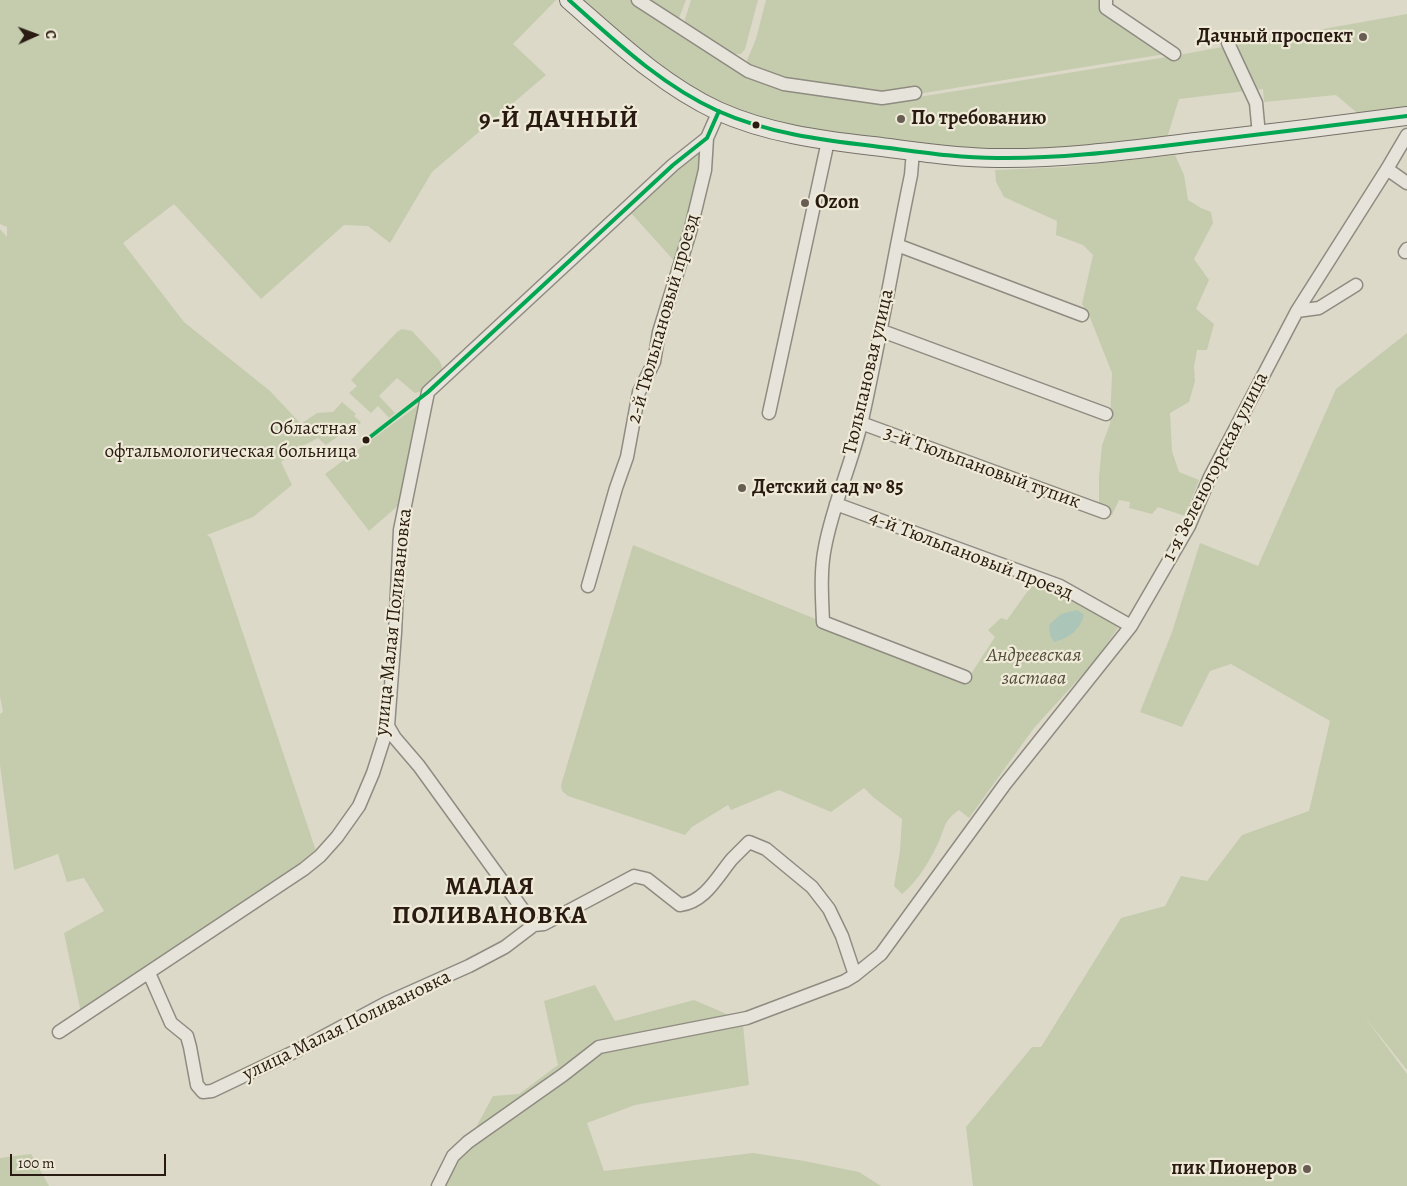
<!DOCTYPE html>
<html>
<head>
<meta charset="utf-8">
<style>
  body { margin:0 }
  #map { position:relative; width:1407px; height:1186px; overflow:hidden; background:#ddd9c9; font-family:Alegreya,serif }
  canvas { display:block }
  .north { position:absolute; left:10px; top:10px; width:50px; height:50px; -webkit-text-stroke:4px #eeead7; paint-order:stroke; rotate:88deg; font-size:14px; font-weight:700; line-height:20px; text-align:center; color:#291a12 }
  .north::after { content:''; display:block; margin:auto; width:18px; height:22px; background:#291a12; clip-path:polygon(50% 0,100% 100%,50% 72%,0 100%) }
  .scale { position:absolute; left:10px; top:1154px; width:156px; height:22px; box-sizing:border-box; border:2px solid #291a12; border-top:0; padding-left:6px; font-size:15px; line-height:18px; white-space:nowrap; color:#291a12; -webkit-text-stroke:4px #eeead7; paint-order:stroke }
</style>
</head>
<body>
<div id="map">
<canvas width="1407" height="1186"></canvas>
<div class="north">С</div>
<div class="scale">100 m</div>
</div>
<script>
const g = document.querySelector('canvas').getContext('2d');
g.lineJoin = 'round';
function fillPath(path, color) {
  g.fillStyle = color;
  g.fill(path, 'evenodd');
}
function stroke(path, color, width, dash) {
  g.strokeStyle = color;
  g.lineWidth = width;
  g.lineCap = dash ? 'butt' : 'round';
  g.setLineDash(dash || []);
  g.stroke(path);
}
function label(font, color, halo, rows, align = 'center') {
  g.font = font + ' Alegreya,serif';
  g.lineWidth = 4.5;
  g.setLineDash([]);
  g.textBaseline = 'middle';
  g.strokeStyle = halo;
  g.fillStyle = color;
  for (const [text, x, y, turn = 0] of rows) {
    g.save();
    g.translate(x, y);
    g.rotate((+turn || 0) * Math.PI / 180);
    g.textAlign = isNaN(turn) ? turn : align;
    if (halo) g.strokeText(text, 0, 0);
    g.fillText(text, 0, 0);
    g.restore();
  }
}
const green = new Path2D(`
  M0 0H556L513 44 546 75 432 172 390 243 368 226 344 225 261 299 174 204 123 243 184 322 270 391 301 424 317 413 333 412 342 402 356 414 354 416 361 422 354 431 351 427 326 445 318 438 299 448 281 462 292 485 253 517 207 535 211 538 317 854 81 1013 64 933 104 911 84 878 67 882 58 854 14 870 0 765V714L3 712 0 696V229L7 237V227L0 224Z
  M578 0H630L746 74 906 99 1167 57 1407 14V111L1362 117 1336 95 1264 102 1263 89 1179 99 1166 141 995 153 830 136 731 110 681 83Z
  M646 0H686L679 18 671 17Z
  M691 0H758L745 49 741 54H730L684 27 685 19Z
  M766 0H1106L1165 54 924 93 911 91 881 95 785 81 745 65 756 39Z
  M700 152 703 158 676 263 631 213C650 195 678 162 700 152Z
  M1175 155 1184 175 1188 200 1201 208 1211 212 1213 223 1194 259 1209 280 1196 309 1214 324 1207 350H1197L1194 367 1195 381 1189 402 1170 413 1172 451 1179 472 1199 480 1185 516 1158 507 1152 514 1129 508 1130 502 1119 500 1112 515 1099 504V477L1102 445 1110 424 1112 373 1089 315 1082 304 1093 255 1083 245 1056 235 1057 221 1004 197 996 182 995 170 1067 167Z
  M402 329 412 331 439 360 442 366V373L422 391 415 393 397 378 379 396 395 413 389 418 378 406 371 413 349 393 357 386 351 380 397 332Z
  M1407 333V1070L1364 1016 1407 1074V1186H973L966 1127 1032 1047H1041L1121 918 1165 906 1181 876 1207 881 1242 835 1309 811 1330 721 1231 664 1210 671 1182 727 1140 712 1172 632 1200 543 1258 566 1336 389Z
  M421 403 400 504 369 531 325 474Z
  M633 545 929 665 965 683 995 637 988 630 1001 618 1007 620 1032 585 1062 593 1116 624 1118 628 1093 663 1034 728 969 818 959 810C945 820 946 824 940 839 931 859 919 880 902 894L894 886 900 851 902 819 873 797 864 788 831 812 779 790 731 810 728 805 692 827 685 835 568 796 562 791 561 785Z
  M595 985 615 1021 694 1000 729 1015 743 1025 749 1085 635 1105 587 1123 604 1171 753 1153 804 1161 859 1172 881 1186H444L493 1096 519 1094 558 1065 544 1001Z
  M31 1154 49 1186H0V1158Z`);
const water = new Path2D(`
  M1077 610 1084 615C1080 630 1069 638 1054 642L1050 635 1049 625 1061 614Z`);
const minor = new Path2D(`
  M638 0 748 71 784 84 882 98 915 93
  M1106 0V8L1174 54
  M1228 43 1256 103 1259 135
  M913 151 911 175C894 257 880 339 862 420 852 463 833 504 825 547 820 571 822 598 823 622L965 677
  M1387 169 1407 183
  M897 245 1082 315
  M1405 252 1407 249
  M1297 311 1319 308 1356 285
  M882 331 1106 414
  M769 413 828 141
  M861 423 1104 512
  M836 504 1060 586 1131 626
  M588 586 616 488 627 457 639 392 654 362 659 332 690 232 705 170 707 138
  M388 726 395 738 419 766 534 925
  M149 973 171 1023 187 1036 190 1047 197 1085 203 1092 212 1091 298 1050 386 1003 469 966 505 947 534 925 544 924 634 876 647 879 680 905C705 902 717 877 732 859 738 853 743 848 749 842L766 849 812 887 829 909 842 936 855 975
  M59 1032 304 869 320 856 337 837 359 806 373 773 388 726 395 633 400 530 428 392 673 165 707 138 719 111
  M438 1186 453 1156 468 1142 563 1075 599 1047 747 1018 845 981 855 975 881 954 1005 784 1131 626 1189 526 1210 477 1297 311 1387 169 1407 135`);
const secondary = new Path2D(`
  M569 0C615 40 662 85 718 111 767 133 820 140 873 146 914 151 956 158 997 158 1063 159 1130 150 1196 142 1266 134 1337 125 1407 116`);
const bus1 = new Path2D(`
  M569 0C615 41 661 85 718 111 767 133 821 140 873 146 914 151 955 158 997 158 1063 159 1129 150 1196 142 1266 134 1337 125 1407 116
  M365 441 428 392 673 165 707 138 719 111`);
const markers = [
  [1363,37,5,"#685d52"],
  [901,119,5,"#685d52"],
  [756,125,4.5,"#291a12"],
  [805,203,5,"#685d52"],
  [366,440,4.5,"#291a12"],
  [742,488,5,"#685d52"],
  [1307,1169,5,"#685d52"]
];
const busNames = [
  ["Областная",357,429],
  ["офтальмологическая больница",357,452]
];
const poiNames = [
  ["Дачный проспект",1353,37,"right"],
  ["По требованию",911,119],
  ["Ozon",815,203],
  ["Детский сад № 85",752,488],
  ["пик Пионеров",1297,1169,"right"]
];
const streetNames = [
  ["2-й Тюльпановый проезд",664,319,-74],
  ["Тюльпановая улица",869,372,-77],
  ["1-я Зеленогорская улица",1216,467,-63],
  ["3-й Тюльпановый тупик",982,468,20],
  ["4-й Тюльпановый проезд",971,556,21],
  ["улица Малая Поливановка",394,622,-84],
  ["улица Малая Поливановка",347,1026,-26]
];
const parkNames = [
  ["Андреевская",1034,656],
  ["застава",1034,679]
];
const districtNames = [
  ["9-Й ДАЧНЫЙ",559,121],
  ["МАЛАЯ",490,888],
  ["ПОЛИВАНОВКА",490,917]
];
fillPath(green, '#c4ccad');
fillPath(water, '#abc5b8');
stroke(minor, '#8f8b81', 15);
stroke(secondary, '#767168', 20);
stroke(minor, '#e6e3db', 12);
stroke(secondary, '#e6e3db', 18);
stroke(bus1, '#00a651', 4);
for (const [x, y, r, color] of markers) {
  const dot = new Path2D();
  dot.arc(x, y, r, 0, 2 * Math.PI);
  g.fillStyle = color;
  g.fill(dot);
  stroke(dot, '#eeead7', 2);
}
label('19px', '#291a12', '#eeead7', busNames, 'right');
label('bold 20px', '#291a12', '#eeead7', poiNames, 'left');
label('20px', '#291a12', '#eeead7', streetNames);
label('italic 20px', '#524c3a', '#eeead7', parkNames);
g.letterSpacing = '1px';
label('bold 25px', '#291a12', '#eeead7', districtNames);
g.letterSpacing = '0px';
</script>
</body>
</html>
